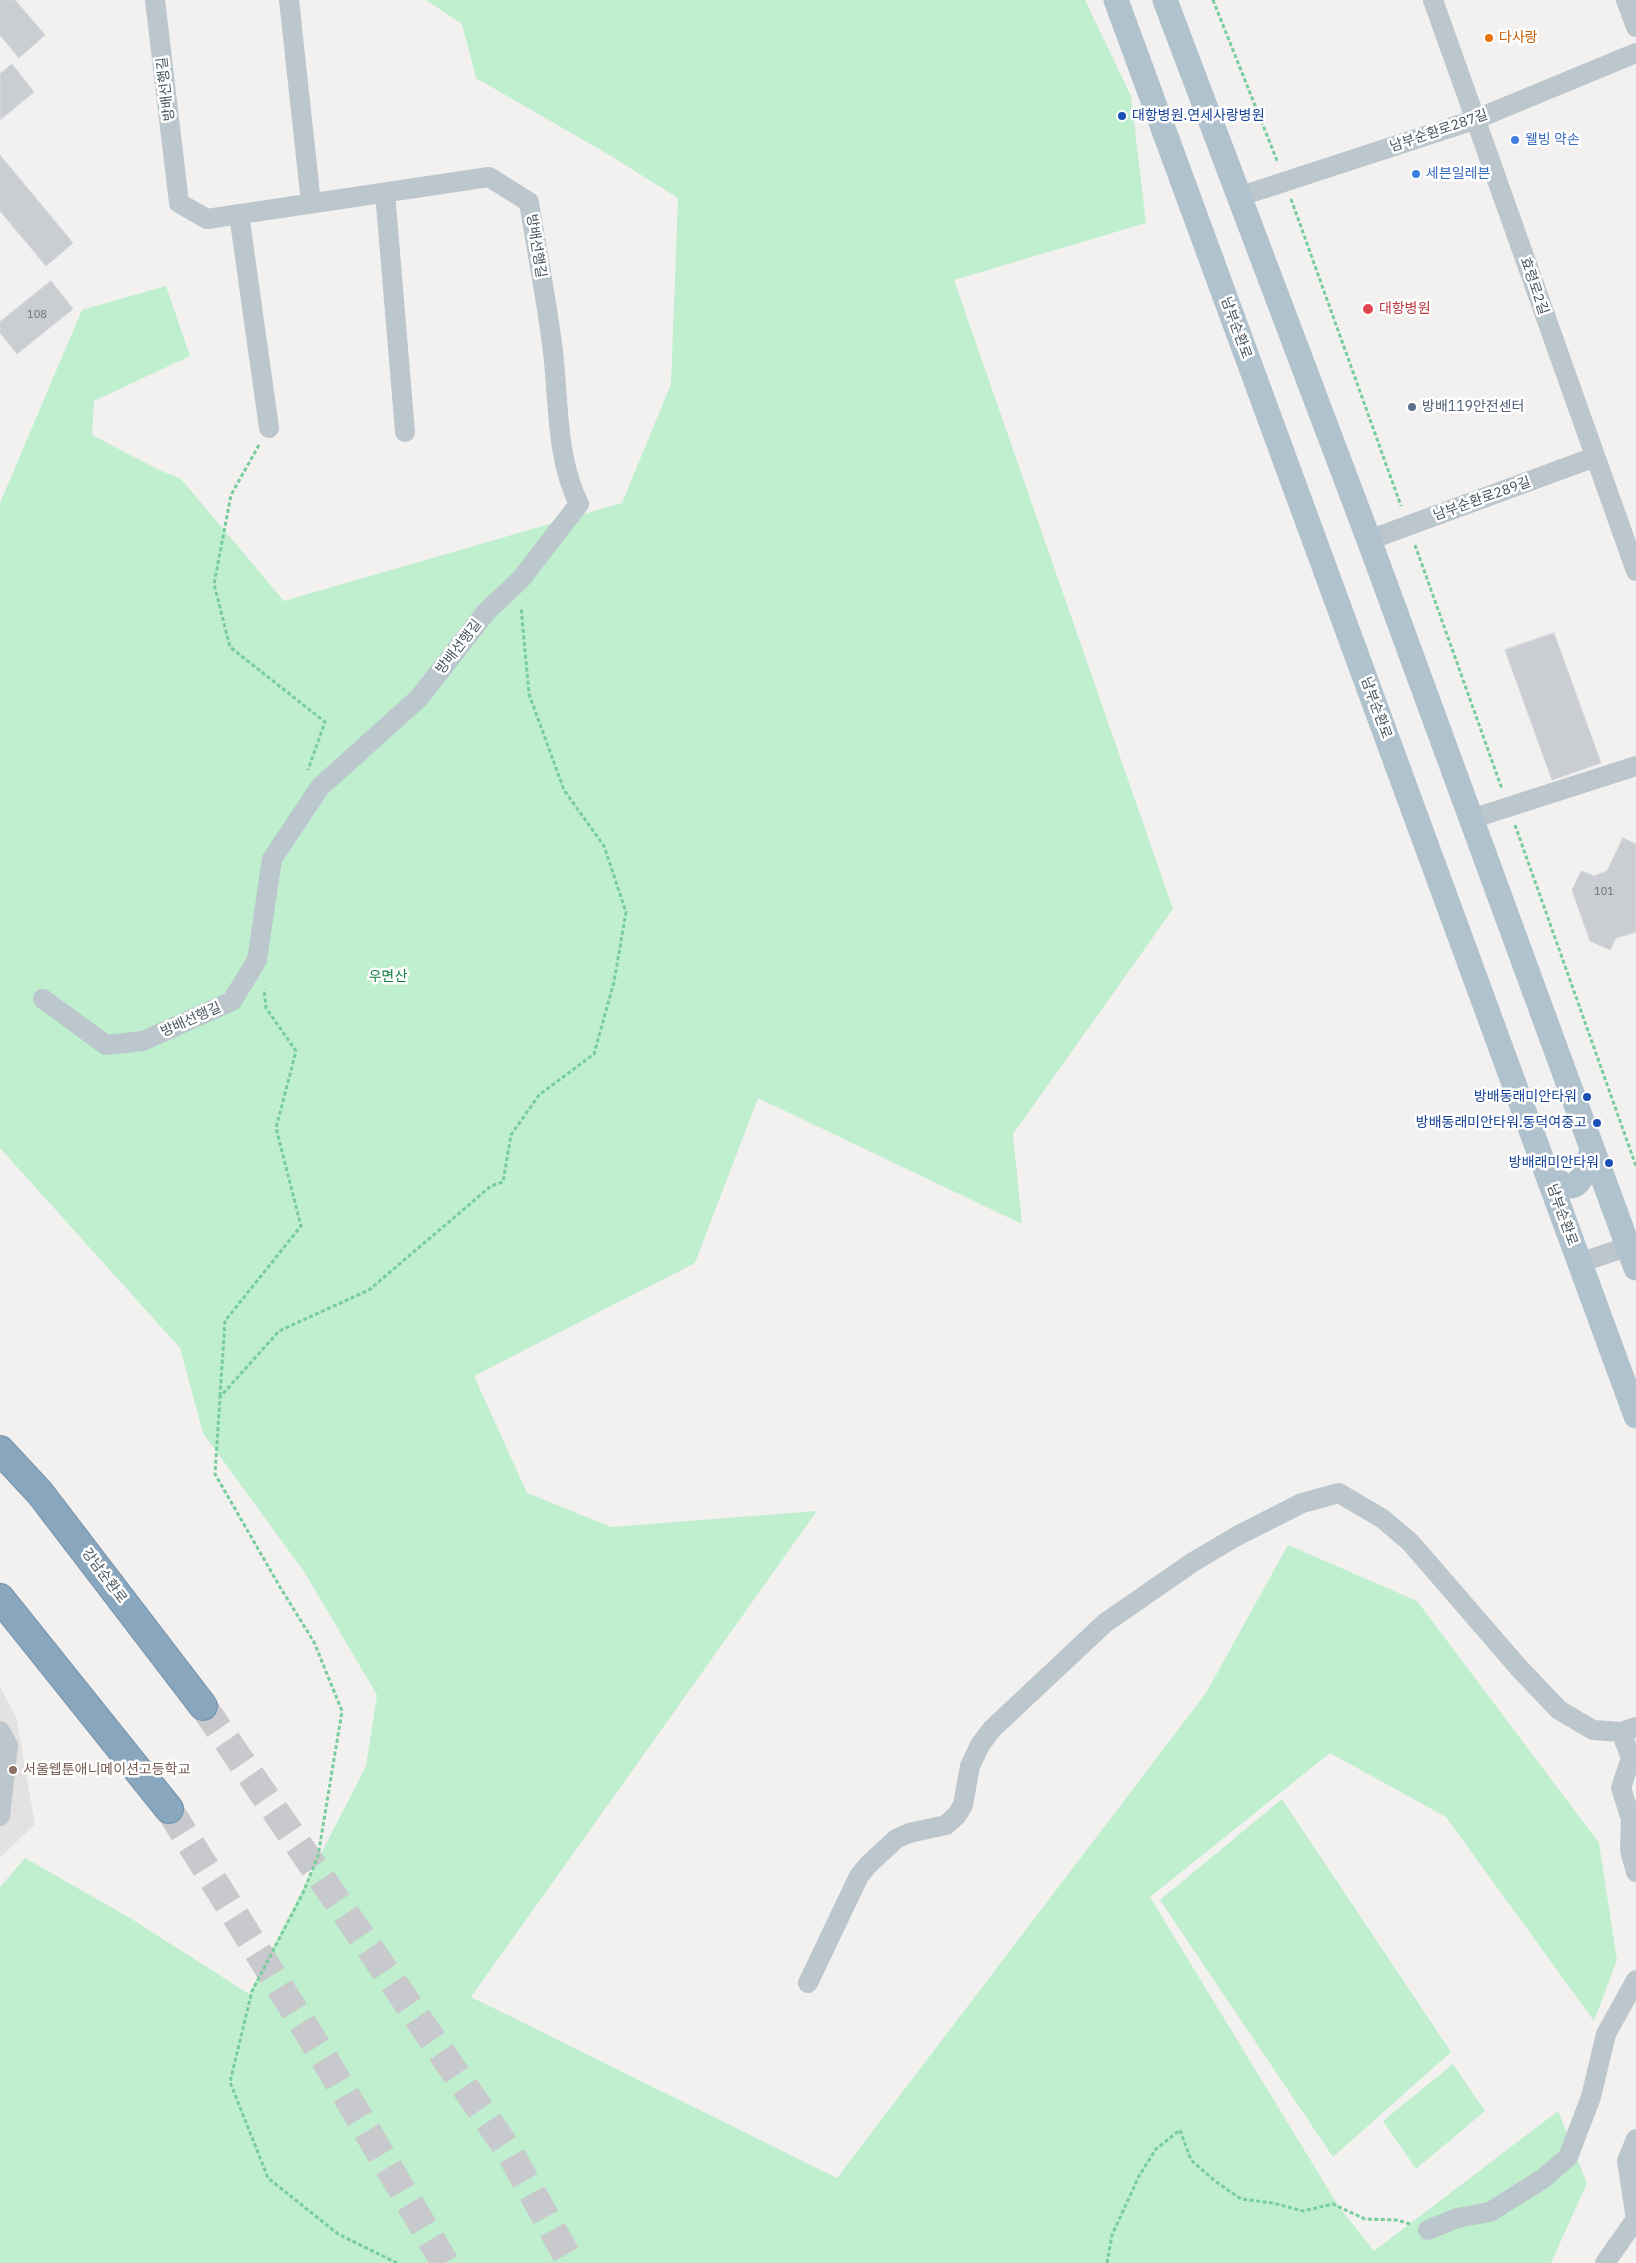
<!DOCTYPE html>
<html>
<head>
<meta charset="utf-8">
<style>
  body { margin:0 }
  canvas { display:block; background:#f3f0f0 }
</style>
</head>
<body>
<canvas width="1636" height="2263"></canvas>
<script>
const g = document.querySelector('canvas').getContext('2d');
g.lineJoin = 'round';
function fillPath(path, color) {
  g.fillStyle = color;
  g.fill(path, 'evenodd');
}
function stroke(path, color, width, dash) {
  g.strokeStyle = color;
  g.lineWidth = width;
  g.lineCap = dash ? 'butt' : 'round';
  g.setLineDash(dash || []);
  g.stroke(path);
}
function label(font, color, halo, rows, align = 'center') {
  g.font = font + ' "IBM Plex Sans","Noto Sans KR",sans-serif';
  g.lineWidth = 5;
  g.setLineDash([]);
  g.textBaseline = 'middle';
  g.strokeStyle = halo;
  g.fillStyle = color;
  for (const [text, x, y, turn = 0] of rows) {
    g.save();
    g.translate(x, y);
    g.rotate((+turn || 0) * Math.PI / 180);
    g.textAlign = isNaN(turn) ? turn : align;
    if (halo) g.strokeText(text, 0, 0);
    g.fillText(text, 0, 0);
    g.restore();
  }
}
const education = new Path2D(`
  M0 1687 16 1717 35 1824 0 1858Z`);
const green = new Path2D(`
  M426 0H1085L1131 96 1146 223 954 280 1173 909 1013 1134 1022 1224 758 1098 695 1263 474 1376 527 1493 611 1527 817 1511 471 1997 837 2178 1206 1693 1288 1545 1417 1601 1599 1843 1617 1960 1594 2021 1446 1817 1330 1753 1150 1897 1339 2207 1374 2251 1558 2111 1587 2183 1551 2263H0V1887L25 1858 130 1918 249 1994 366 1766 377 1695 305 1573 203 1433 180 1348 0 1148V503L82 310 166 286 190 356 94 401 92 435 157 469 181 479 284 601 622 503 671 384 678 198 611 156 476 78 462 24Z
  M1282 1799 1451 2052 1333 2157 1160 1900Z
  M1453 2064 1485 2111 1416 2169 1383 2121Z`);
const building = new Path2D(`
  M0 0H15L45 35 19 58 0 35Z
  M12 64 34 92 0 120V74Z
  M0 155 73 243 46 266 0 211Z
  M51 281 73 309 17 354 0 333V322Z
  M1554 633 1601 763 1552 780 1505 650Z
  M1623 838 1636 844V932L1616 938 1610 950 1590 941 1572 890 1581 871 1594 876 1607 871Z`);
const highwayTunnel = new Path2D(`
  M203 1706 509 2151 571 2263
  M169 1809 327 2063 445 2263`);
const path = new Path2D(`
  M1213 0 1278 163
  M1291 199 1401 506
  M259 445 231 495 214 584 230 647 325 722 308 770
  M1415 545 1502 789
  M1515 825 1636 1166
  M220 1396 225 1321 301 1226 276 1128 296 1051 266 1008 264 989
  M397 2263 338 2234 268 2178 230 2082 252 1991 303 1893 318 1856 342 1711 314 1642 280 1587 215 1474 220 1397 279 1331 369 1290 491 1186 503 1182 511 1135 539 1095 594 1054 614 982 626 912 604 846 564 790 529 694 521 607
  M1107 2263 1112 2235 1139 2176 1156 2149 1180 2130 1191 2160 1215 2181 1241 2199 1273 2203 1303 2211 1333 2204 1365 2219 1397 2220 1410 2224`);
const minor = new Path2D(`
  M289 0 311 203
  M1433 0 1636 571
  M1626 0 1636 27
  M385 193 405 432
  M1238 197 1474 120 1636 53
  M239 214 269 428
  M1369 540 1595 457
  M1471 819 1636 766
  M43 999 106 1045 143 1041 232 1001 257 960 272 859 320 787 419 698 486 612 521 579 579 504C556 458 559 403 553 352 547 302 537 252 529 202L489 177 207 219 179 203 155 0
  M1579 1263 1636 1244
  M0 1731 8 1746 0 1816
  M1621 1732 1631 1758 1621 1788 1631 1819 1630 1850 1636 1872
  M808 1983 859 1876 868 1865 896 1839 909 1833 946 1825 957 1815 963 1805 970 1766 980 1745 992 1729 1105 1623 1193 1562 1237 1536 1302 1503 1339 1493 1383 1519 1410 1542 1519 1668 1559 1710 1593 1730 1621 1732 1636 1727
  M1636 2219 1627 2161 1636 2139
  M1428 2230 1457 2218 1490 2212 1544 2178 1568 2157 1591 2097 1606 2034 1636 1980
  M1605 2263 1636 2219`);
const major = new Path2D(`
  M1116 0 1636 1416
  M1165 0 1369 540 1636 1268
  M1546 1170C1575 1202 1583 1181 1592 1150`);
const highway = new Path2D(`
  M0 1450 40 1493 203 1706
  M0 1598 169 1809`);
const markers = [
  [1489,38,5,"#e8710a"],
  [1122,116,5,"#1a4fb4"],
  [1515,140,5,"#3f7fe0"],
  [1416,174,5,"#3f7fe0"],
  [1368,309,6,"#e0444e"],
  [1412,407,5,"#5c6f8a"],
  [1587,1097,5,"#1a4fb4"],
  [1597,1123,5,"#1a4fb4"],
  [1609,1163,5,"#1a4fb4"],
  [13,1770,5,"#8d6e63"]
];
const numberNames = [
  ["108",37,315],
  ["101",1604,892]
];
const foodNames = [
  ["다사랑",1499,38]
];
const streetNames = [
  ["방배선행길",166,89,-97],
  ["남부순환로287길",1439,131,-19],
  ["방배선행길",536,246,81],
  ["효령로2길",1534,286,71],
  ["남부순환로",1236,328,70],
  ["남부순환로289길",1482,499,-20],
  ["방배선행길",459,647,-52],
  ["남부순환로",1376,708,70],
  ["방배선행길",191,1020,-24],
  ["남부순환로",1562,1215,70],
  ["강남순환로",104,1576,53]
];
const transitNames = [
  ["대항병원.연세사랑병원",1132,116,"left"],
  ["방배동래미안타워",1577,1097],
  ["방배동래미안타워.동덕여중고",1587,1123],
  ["방배래미안타워",1599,1163]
];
const shopNames = [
  ["웰빙 약손",1525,140],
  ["세븐일레븐",1426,174]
];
const healthNames = [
  ["대항병원",1379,309]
];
const serviceNames = [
  ["방배119안전센터",1422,407]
];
const parkNames = [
  ["우면산",388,977]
];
const educationNames = [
  ["서울웹툰애니메이션고등학교",23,1770]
];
fillPath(education, '#e4e1e2');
fillPath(green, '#bfefce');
fillPath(building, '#caced3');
stroke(building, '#d4d7db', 1);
stroke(highwayTunnel, '#c8c9cc', 28, [28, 14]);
stroke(highway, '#7492aa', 30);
stroke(path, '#77cd9c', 3, [4, 2.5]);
stroke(minor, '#bcc6cd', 20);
stroke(major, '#b0c2ce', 25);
stroke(highway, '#88a7be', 28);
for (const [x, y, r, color] of markers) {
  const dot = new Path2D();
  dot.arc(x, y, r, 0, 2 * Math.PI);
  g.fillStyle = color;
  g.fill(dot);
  stroke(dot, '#fff', 2);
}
label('11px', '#68737b', null, numberNames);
label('14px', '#c56008', '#fff', foodNames, 'left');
label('14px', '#48555e', '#fff', streetNames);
label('14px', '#164399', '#fff', transitNames, 'right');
label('14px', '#366cbe', '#fff', shopNames, 'left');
label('14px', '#be3a42', '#fff', healthNames, 'left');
label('14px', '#4e5e75', '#fff', serviceNames, 'left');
label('14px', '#188043', '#fff', parkNames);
label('14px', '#785e54', '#fff', educationNames, 'left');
</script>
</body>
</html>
